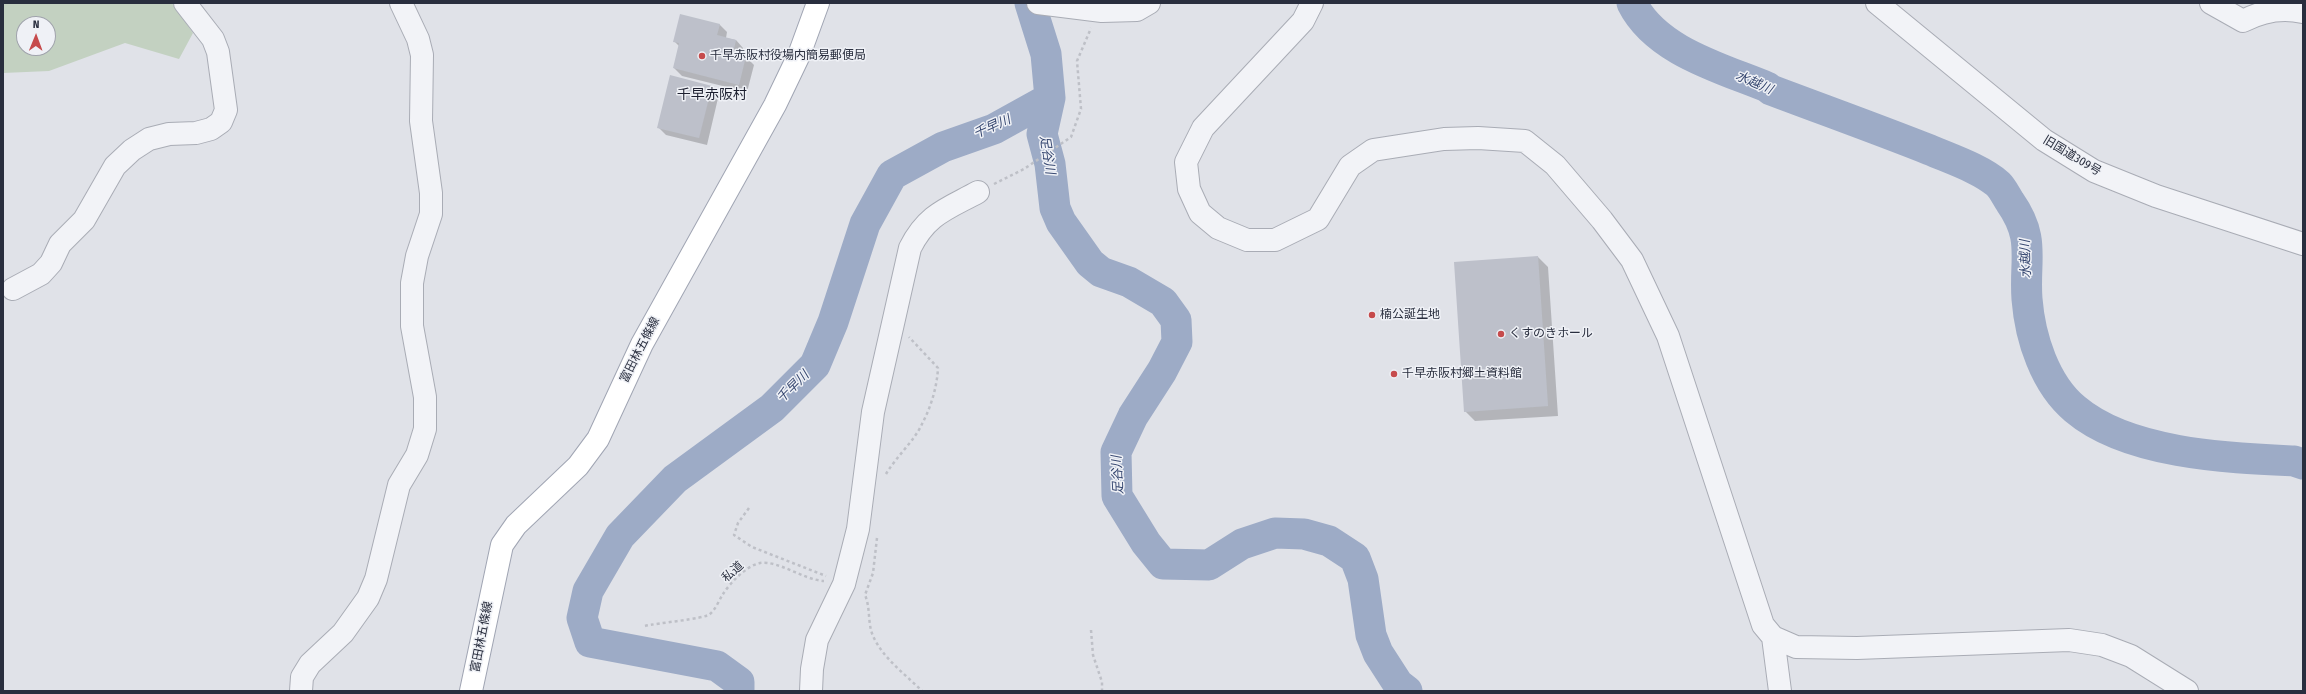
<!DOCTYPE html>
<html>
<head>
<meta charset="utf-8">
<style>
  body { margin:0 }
  #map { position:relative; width:2306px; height:694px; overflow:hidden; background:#e0e2e8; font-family:"Fira Sans Condensed",sans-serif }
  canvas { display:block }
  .frame { position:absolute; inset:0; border:4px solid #292e3e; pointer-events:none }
  .north { position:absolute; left:16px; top:16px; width:40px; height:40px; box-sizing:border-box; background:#eff1f6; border:1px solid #a0a3ac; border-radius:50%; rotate:1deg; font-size:11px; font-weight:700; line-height:16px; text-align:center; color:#292e3e }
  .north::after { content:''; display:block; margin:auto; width:14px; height:18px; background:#c64b4c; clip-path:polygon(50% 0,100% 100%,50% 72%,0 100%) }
</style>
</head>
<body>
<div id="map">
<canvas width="2306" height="694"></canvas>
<div class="frame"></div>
<div class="north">N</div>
</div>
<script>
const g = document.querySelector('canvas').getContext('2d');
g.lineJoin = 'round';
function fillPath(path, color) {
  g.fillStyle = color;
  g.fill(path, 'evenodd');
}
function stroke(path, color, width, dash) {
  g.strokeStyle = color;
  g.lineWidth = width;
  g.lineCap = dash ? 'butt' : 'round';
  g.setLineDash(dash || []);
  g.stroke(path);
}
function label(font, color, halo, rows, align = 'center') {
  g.font = font + ' "Fira Sans Condensed","Noto Sans JP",sans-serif';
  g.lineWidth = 3;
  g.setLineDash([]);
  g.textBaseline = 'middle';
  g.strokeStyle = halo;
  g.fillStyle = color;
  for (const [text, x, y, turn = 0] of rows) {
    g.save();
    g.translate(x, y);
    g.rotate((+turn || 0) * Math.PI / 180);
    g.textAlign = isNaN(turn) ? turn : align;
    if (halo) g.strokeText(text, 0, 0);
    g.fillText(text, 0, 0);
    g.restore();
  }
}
const green = new Path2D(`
  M3 3H172L193 33 179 59 125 43 49 71 3 73ZM24 24H48V48H24Z`);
const shadow = new Path2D(`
  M719 24 727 32 726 38 736 40 743 48 742 56 746 57 754 65 747 92 682 76 674 68 679 46 674 41Z
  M712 86 719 94 707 145 666 135 658 127Z
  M1538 257 1548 267 1558 416 1475 421 1465 411Z`);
const river = new Path2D(`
  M1030 3 1046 54 1050 98 1042 134 1050 164 1055 208 1061 222 1090 263 1101 272 1129 282 1163 302 1176 320 1177 342 1162 371 1133 416 1116 452 1117 496 1146 543 1163 564 1209 565 1242 544 1275 533 1304 534 1329 541 1355 558 1363 579 1371 635 1378 653 1398 684 1407 691
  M1632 3C1656 51 1721 68 1767 87L1771 90C1824 110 1877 129 1930 150 1951 159 1981 169 1998 184 2003 189 2006 196 2010 202 2036 239 2024 259 2027 299 2030 338 2045 384 2075 409 2128 454 2228 458 2294 461L2303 464
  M739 691V682L717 666 590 642 582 618 588 591 620 536 675 479 772 408 815 365 833 322 865 224 892 175 943 147 994 129 1050 98`);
const building = new Path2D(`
  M680 14 720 24 717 35 736 40 733 53 746 56 739 85 673 68 679 43 673 42Z
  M670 75 712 86 699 138 657 128Z
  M1538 256 1548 406 1464 412 1454 262Z`);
const path = new Path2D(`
  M994 184 1024 169 1071 137 1081 109 1077 61 1091 28
  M886 474C896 457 915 440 922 424 931 407 937 387 938 368L909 337
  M749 508 738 523 734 535 752 547 826 576
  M877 538 873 573 865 595C871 609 867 625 874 638 884 659 906 675 922 691
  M645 626C656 623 705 619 710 614 716 609 719 600 723 594 731 582 746 566 760 563 778 560 804 580 824 581
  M1091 630 1093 655 1102 682V691`);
const minor = new Path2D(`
  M1038 3 1102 11 1137 10 1149 3
  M1312 3 1303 21 1203 128 1186 162 1189 189 1200 213 1218 228 1247 240H1275L1318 219 1350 166 1373 150 1444 139 1478 138 1525 141 1555 165 1602 220 1632 260 1668 336 1763 625 1773 637 1796 647 1857 648 2069 640 2102 645 2131 656 2187 691
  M1877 3 2044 140 2094 171 2156 196 2303 244
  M2211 3 2243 21C2262 11 2281 7 2303 12
  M13 289 41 274 51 263 60 244 84 220 115 166 132 150 149 139 169 134 196 133 211 129 221 122 226 110 218 52 213 39 185 3
  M1773 637 1780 691
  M301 691 302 677 310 664 343 633 368 598 376 579 399 485 417 455 425 429V397L412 326V283L417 256 431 214V193L421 121 422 55 418 39 401 3
  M811 691 812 669 817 640 844 584 858 529 873 412 910 248C927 214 947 209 978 192`);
const major = new Path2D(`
  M471 691 502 545 516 525 578 466 598 439 642 344 775 105 799 55 818 3`);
const markers = [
  [702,56,4,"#c64b4c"],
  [1372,315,4,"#c64b4c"],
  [1501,334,4,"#c64b4c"],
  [1394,374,4,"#c64b4c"]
];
const poiNames = [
  ["千早赤阪村役場内簡易郵便局",710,56],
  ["楠公誕生地",1380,315],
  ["くすのきホール",1509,334],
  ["千早赤阪村郷土資料館",1402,374]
];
const streetNames = [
  ["旧国道309号",2072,156,31],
  ["富田林五條線",640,350,-63],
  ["私道",733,572,-42],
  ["富田林五條線",482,637,-79]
];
const waterNames = [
  ["水越川",1754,83,23],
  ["千早川",992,127,-24],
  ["足谷川",1047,155,81],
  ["水越川",2026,259,-92],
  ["千早川",793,387,-45],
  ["足谷川",1118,475,-93]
];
const quarterNames = [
  ["千早赤阪村",712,95]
];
fillPath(green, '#c3d1c1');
fillPath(shadow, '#0003');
stroke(river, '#9dabc6', 31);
fillPath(building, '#bdc0ca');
stroke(minor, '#a9acb5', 24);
stroke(major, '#a0a5b3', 24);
stroke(path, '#bec0c7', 2.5, [3, 3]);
stroke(minor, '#f2f3f7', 22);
stroke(major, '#fff', 22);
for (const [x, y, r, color] of markers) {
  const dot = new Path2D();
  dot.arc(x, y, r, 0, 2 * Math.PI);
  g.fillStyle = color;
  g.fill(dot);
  stroke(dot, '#eff1f6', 1.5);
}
label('12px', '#292e3e', '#eff1f6', poiNames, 'left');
label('12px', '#292e3e', '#eff1f6', streetNames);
label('italic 13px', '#364770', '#eff1f6', waterNames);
label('14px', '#1c1f2f', '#eff1f6', quarterNames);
</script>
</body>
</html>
